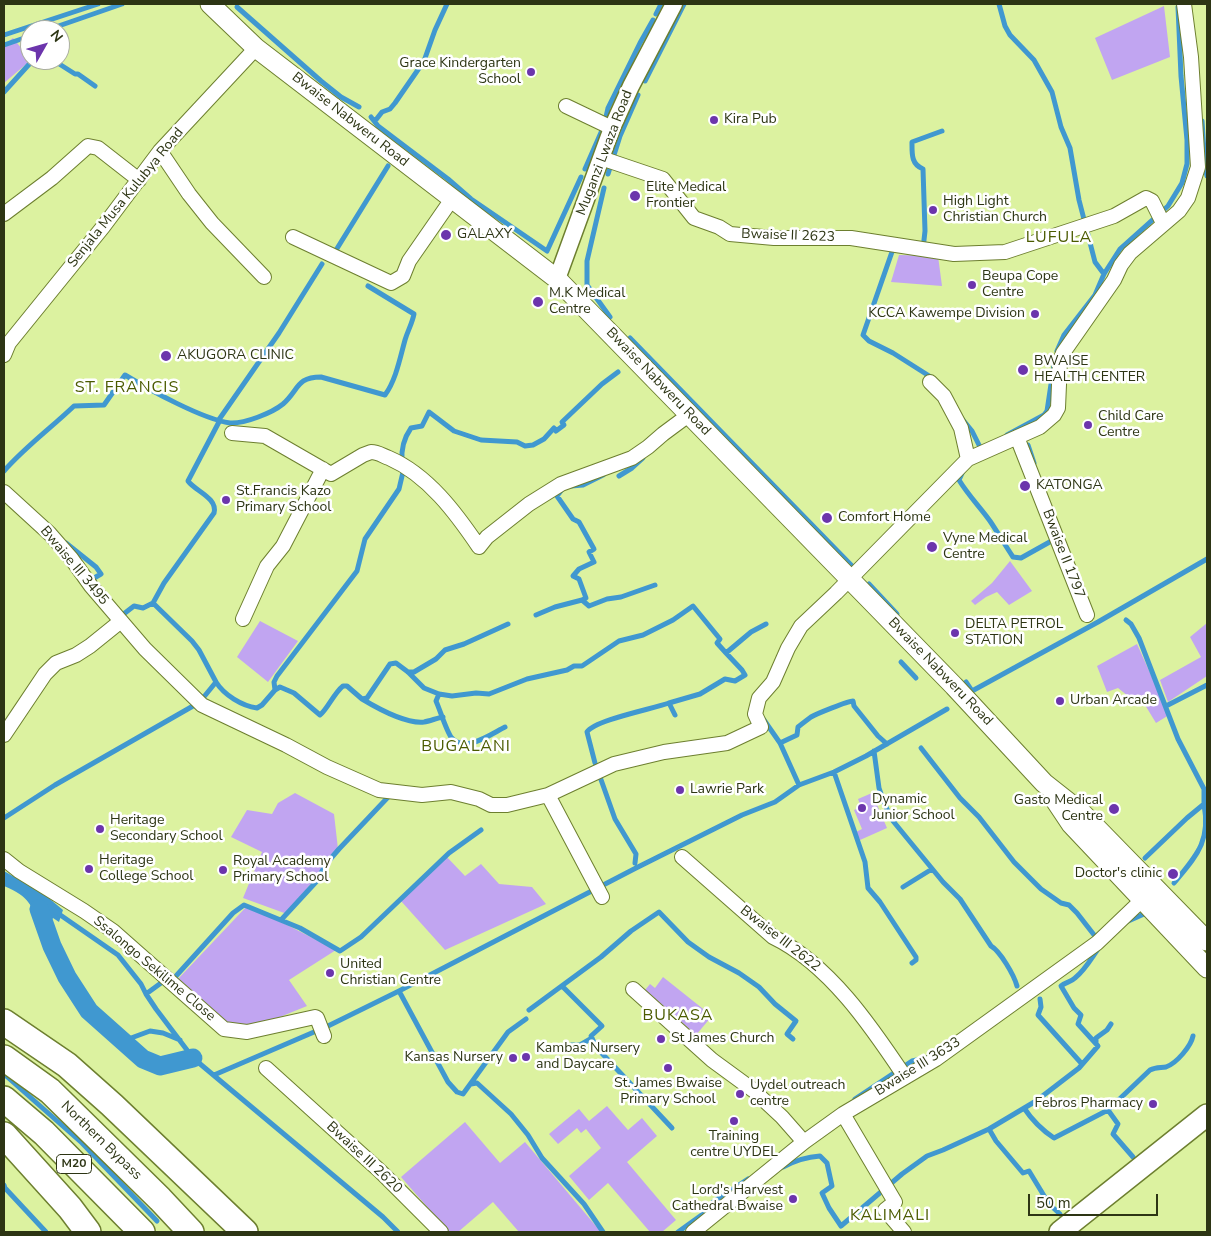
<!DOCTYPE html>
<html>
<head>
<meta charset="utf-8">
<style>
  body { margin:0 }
  #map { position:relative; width:1211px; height:1236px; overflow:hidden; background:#dcf2a0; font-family:"Nunito Sans",sans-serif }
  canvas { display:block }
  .frame { position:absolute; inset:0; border:5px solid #2d3514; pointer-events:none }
  .north { position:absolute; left:20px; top:20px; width:50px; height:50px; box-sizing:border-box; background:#fff; border:1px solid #abaea1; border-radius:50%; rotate:52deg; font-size:14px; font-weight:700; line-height:20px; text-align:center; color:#2d3514 }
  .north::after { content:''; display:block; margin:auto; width:18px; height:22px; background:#6c35ac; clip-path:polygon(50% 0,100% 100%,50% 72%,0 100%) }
  .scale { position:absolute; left:1028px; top:1194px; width:130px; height:22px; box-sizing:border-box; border:2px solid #2d3514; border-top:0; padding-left:6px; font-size:15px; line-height:18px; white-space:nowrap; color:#2d3514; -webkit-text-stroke:4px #fff; paint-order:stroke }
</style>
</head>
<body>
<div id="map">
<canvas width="1211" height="1236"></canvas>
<div class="frame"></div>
<div class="north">N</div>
<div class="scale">50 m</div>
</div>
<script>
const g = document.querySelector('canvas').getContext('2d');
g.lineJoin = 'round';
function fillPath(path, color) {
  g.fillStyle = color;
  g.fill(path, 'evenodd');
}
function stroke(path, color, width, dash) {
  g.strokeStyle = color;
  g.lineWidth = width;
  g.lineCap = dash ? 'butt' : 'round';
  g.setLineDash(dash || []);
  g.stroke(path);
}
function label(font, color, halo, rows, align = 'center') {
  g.font = font + ' "Nunito Sans",sans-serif';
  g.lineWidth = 5;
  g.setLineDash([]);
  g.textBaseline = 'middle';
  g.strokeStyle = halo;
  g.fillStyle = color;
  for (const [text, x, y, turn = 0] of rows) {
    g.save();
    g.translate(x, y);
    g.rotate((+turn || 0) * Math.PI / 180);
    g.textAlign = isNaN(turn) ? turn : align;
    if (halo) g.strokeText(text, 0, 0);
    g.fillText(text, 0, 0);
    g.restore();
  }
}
const green = new Path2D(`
  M1164 6 1170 57 1112 80 1095 38Z
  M13 38 31 60 4 83V45Z
  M899 255 938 256 942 286 891 282Z
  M1010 561 1032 591 1009 605 997 592 986 597 975 605 971 601 992 583Z
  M260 621 298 641 268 682 237 657Z
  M1207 623V676L1168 702 1160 680 1201 657 1190 637Z
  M1137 644 1169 715 1156 723 1142 700H1133L1118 688 1107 692 1097 666Z
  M295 793 334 814 338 849 287 914 243 898 262 852 231 837 247 810 272 814 278 803Z
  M872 793 887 828 860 840 856 832 862 829 854 810 861 807 858 799Z
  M445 855 465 876 481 864 499 884 532 887 546 904 445 950 401 901Z
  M248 905 336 950 289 980 307 1006 248 1030 225 1024 178 979Z
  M663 977 712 1016 696 1035 645 990 650 984 655 988Z
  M607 1106 628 1130 642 1118 657 1136 627 1162 676 1220 662 1232H650L608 1183 589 1200 569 1176 601 1148 586 1129 581 1133 577 1128 558 1144 549 1134 579 1109 589 1121Z
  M465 1122 500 1163 525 1142 601 1232H519L493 1202 458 1232H449L401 1177Z`);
const water = new Path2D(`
  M4 871 44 894 63 910 59 922 53 918 51 921 57 933 41 931C32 905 30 897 4 886Z`);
const stream = new Path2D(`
  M999 4 1005 26 1010 35 1034 60 1052 92 1061 127 1070 148 1079 200 1095 262 1104 274 1095 295 1064 335 1057 351
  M237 7 321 81 341 97 359 107
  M656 14 661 4
  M47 30 122 4
  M4 35 98 4
  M4 45 30 36
  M53 60 75 74H78L95 86
  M645 81 684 4
  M4 92 33 60
  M371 117 378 126 448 179 471 199 547 251 581 177
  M606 117 608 108 640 43 653 20
  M375 121 382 112 390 109 395 103 424 61 435 30 447 4
  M1202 121 1205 167 1207 176
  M585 169 603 128
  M608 174 620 136 638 95
  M604 188 587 261V285L610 317
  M897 249H893L863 335 869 341 893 353 934 379
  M923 249 925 231 923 169C911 164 912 154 912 142L942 131
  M333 255 388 166
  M1104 274 1120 249 1168 206 1182 183 1187 164V140L1181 76 1178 7
  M630 338 854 568
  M963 420 972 431 982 451
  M1007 435 1044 415 1047 411 1054 364
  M1028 445 1034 463
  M402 462C401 450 404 438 411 428L422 426 429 412 454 431 481 440 517 442 525 446 533 445 544 439 554 428 556 431 564 425 562 422 602 384 618 372
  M4 471C25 447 51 428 74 406L104 405 125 375C150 390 202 419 230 423 244 424 272 413 283 404 299 390 296 377 321 377L385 395C396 380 400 358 405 340 408 330 412 324 414 314L368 286
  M963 471 959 480C968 495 980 507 990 521 998 533 1005 545 1013 557L1021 558 1055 539
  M619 476 632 468 643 458
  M571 486 583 485 603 475
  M563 488 557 496 573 519 579 522 594 549 589 552 594 562 579 569 573 576 579 579 586 598 582 600
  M66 543 96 567 101 574 89 581
  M869 584 897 614
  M153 603 164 583 214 513C218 498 195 491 188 481L220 420 218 421 279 333 322 264
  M120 615 121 616 134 606 143 608 153 603 192 641 199 650 216 682 203 698
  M536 615 555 607 582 600 589 606 607 599 621 597 655 585
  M1126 620 1131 624 1139 638 1178 739 1204 789V804L1187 818 1145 858
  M901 662 916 678
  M408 672H414L436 659 445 650 464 644 508 624
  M216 682C224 695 242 706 257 708L262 705 275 690 274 682 277 676 357 571 365 539 399 489 403 472
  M966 682 972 691 1098 622 1207 559
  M275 690 280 687 294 693 320 715C327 710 334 693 343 686H347L362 699 367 698 390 664 396 663 408 672 424 688 439 694 452 696 476 693 489 694 527 679 567 670 574 666H582L619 641 643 635 673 620 693 606 720 639 717 643 726 653
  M439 694 436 701C440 710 446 730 451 737 464 754 491 734 505 727
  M362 699C377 708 405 724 424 722 430 721 437 718 443 717
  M669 703 700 694 725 679 735 681 745 675 742 670 726 653 751 632 766 624
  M1166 706 1207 685
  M764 720 780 743 799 785
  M780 743 797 735 798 727C803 723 807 720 811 717 816 714 848 701 853 701L854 706 878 736 887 744
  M921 748 960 798 979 817 1014 862 1041 889 1061 903 1069 905 1077 913 1098 940
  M874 751 879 788 885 805 893 821 943 882 960 899 991 946C1000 951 1014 975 1017 986
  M595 763 587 732C595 720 652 709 669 703L675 715
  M834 772 865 862 868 888 880 902 916 957V960L912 963
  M599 774 615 819 636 854 635 863
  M4 818 55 785 193 706
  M1174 883C1196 856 1211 842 1204 804
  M903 887 932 869
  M56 912 118 955 141 984 146 994 156 1009 193 1058 383 1217 398 1232
  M281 920 316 882 326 864 339 849 391 794
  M1126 922 1144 914
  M176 976 233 913 244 905 300 928 340 951 361 937 449 853 481 830
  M562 986 602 1026 591 1036 592 1038 580 1045H571
  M399 991 448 1082 457 1092 463 1094 508 1032 526 1019
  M146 994 161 983
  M1040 999 1041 1007 1038 1015 1082 1064
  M529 1010 601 957 631 931 659 912 688 942 709 957 739 973 759 987 775 1004 796 1021 787 1034 793 1039
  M592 1038 596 1047 672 1128
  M123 1041 150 1031 163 1033 180 1040
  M1096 1043V1038L1107 1030 1111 1024
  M4 1074 82 1143 157 1221
  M214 1075 328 1026 399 991 636 868 742 815 775 802 799 785 834 772 866 756 947 709
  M471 1084 477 1083 511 1114 528 1135 542 1158 584 1204 603 1232
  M855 1099 912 1061 930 1057
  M1024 1108C1032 1120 1042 1130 1054 1138L1108 1110 1150 1070C1156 1067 1161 1068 1166 1067 1177 1063 1191 1046 1193 1036
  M1108 1110 1118 1124 1113 1134 1133 1157
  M989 1129 996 1141 1023 1173 1029 1171 1049 1204 1060 1214
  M783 1167C796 1160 806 1157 820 1156L827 1163 832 1186 822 1193 829 1208 841 1226 902 1174 927 1156 943 1150 989 1129 1036 1101 1079 1068 1098 1046 1078 1024 1081 1015 1074 1008 1061 986C1066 982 1071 982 1075 978 1085 970 1091 959 1098 949
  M4 1185 5 1188 46 1232
  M713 1202 748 1179
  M678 1232 703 1214`);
const canal = new Path2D(`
  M39 909 52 946 67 977 89 1011 143 1059 160 1066 193 1058`);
const minor = new Path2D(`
  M566 106 612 128
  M160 151 189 194 212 223 264 277
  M601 158 663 179 694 218 719 227 730 234 774 238H851L954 254 1005 252 1114 216 1146 198 1152 201 1163 223
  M4 214 52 178 88 146 98 148 139 180
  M293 237 391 283 403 276 409 261 452 199
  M4 355 9 343 103 227 160 151 256 48
  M930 382 944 396 961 428 968 459
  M232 433 265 436 331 474 363 455 371 452C378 452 383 456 389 458 428 475 456 513 479 547L487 537 529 504 561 484 632 458 648 447 663 434 690 414
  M1017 437 1087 615
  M4 492 50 534 71 558 91 586 145 649 202 705 286 745 327 767 379 790 422 795 451 792 479 799 491 805H507L548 795 614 764 664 752 727 743 761 727 755 714 759 698 773 682 788 648 801 626 836 593 968 459 1040 427 1054 415 1058 408 1060 361 1063 353 1114 280 1121 265 1130 253 1179 211 1188 198 1198 167 1191 57 1184 4
  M243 619 267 566 283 546 323 469
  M4 735 45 674 56 663 76 655 90 646 121 621
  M548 795 602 897
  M682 857 773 937C829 964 871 1026 905 1077
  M4 859 19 871 84 911 113 931 224 1029 247 1032 315 1017 317 1018 324 1036
  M633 989 712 1060 753 1090 782 1117 804 1142
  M266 1068 380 1171 441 1232
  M843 1114 895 1202 885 1210 904 1232
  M693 1232 804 1142 843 1114 936 1059 1097 943 1142 900`);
const tertiary = new Path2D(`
  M557 279 612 128 631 86 674 4`);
const secondary = new Path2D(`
  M210 4 256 48 557 279 954 686 1044 783 1082 813 1207 941
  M1053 797 1071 824 1207 968`);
const primary = new Path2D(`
  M1060 1232 1207 1115`);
const motorway = new Path2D(`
  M4 1022 67 1065 112 1105 245 1232
  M4 1058 50 1091 160 1199 191 1232
  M4 1099 44 1133 142 1232
  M4 1135 70 1208 88 1232`);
const markers = [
  [531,72,5,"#6c35ac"],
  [714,120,5,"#6c35ac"],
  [635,196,6,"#6c35ac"],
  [933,210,5,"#6c35ac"],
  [446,235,6,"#6c35ac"],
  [972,285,5,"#6c35ac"],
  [538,302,6,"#6c35ac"],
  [1035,314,5,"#6c35ac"],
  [166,356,6,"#6c35ac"],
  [1023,370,6,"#6c35ac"],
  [1088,425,5,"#6c35ac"],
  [1025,486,6,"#6c35ac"],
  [226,500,5,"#6c35ac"],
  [827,518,6,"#6c35ac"],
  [932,547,6,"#6c35ac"],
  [955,633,5,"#6c35ac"],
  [1060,701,5,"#6c35ac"],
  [680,790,5,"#6c35ac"],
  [862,808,5,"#6c35ac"],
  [1114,809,6,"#6c35ac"],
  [100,829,5,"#6c35ac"],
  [89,869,5,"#6c35ac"],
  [223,870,5,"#6c35ac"],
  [1173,874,6,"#6c35ac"],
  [330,973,5,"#6c35ac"],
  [661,1039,5,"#6c35ac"],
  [526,1057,5,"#6c35ac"],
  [513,1058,5,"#6c35ac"],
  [668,1068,5,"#6c35ac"],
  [740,1094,5,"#6c35ac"],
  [1153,1104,5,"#6c35ac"],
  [734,1121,5,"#6c35ac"],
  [793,1199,5,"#6c35ac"]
];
const shields = [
  [74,1164,35]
];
const shieldNames = [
  ["M20",74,1164]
];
const poiNames = [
  ["Grace Kindergarten",521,64,"right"],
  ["School",521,80,"right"],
  ["Kira Pub",724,120],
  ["Elite Medical",646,188],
  ["Frontier",646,204],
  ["High Light",943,202],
  ["Christian Church",943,218],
  ["GALAXY",457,235],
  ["Beupa Cope",982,277],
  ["Centre",982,293],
  ["M.K Medical",549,294],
  ["Centre",549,310],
  ["KCCA Kawempe Division",1025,314,"right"],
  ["AKUGORA CLINIC",177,356],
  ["BWAISE",1034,362],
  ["HEALTH CENTER",1034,378],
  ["Child Care",1098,417],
  ["Centre",1098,433],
  ["KATONGA",1036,486],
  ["St.Francis Kazo",236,492],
  ["Primary School",236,508],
  ["Comfort Home",838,518],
  ["Vyne Medical",943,539],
  ["Centre",943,555],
  ["DELTA PETROL",965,625],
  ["STATION",965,641],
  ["Urban Arcade",1070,701],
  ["Lawrie Park",690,790],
  ["Dynamic",872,800],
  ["Junior School",872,816],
  ["Gasto Medical",1103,801,"right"],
  ["Centre",1103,817,"right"],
  ["Heritage",110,821],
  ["Secondary School",110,837],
  ["Heritage",99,861],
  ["College School",99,877],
  ["Royal Academy",233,862],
  ["Primary School",233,878],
  ["Doctor's clinic",1162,874,"right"],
  ["United",340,965],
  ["Christian Centre",340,981],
  ["St James Church",671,1039],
  ["Kambas Nursery",536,1049],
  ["and Daycare",536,1065],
  ["Kansas Nursery",503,1058,"right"],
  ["St. James Bwaise",668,1084,"center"],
  ["Primary School",668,1100,"center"],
  ["Uydel outreach",750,1086],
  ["centre",750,1102],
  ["Febros Pharmacy",1143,1104,"right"],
  ["Training",734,1137,"center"],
  ["centre UYDEL",734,1153,"center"],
  ["Lord's Harvest",783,1191,"right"],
  ["Cathedral Bwaise",783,1207,"right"]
];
const streetNames = [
  ["Bwaise Nabweru Road",350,120,38],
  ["Muganzi Lwaza Road",605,153,-69],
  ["Senjala Musa Kulubya Road",126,198,-51],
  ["Bwaise II 2623",788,236,2],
  ["Bwaise Nabweru Road",658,382,46],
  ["Bwaise II 1797",1063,554,69],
  ["Bwaise III 3495",74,566,50],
  ["Bwaise Nabweru Road",940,672,46],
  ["Bwaise III 2622",780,939,38],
  ["Ssalongo Sekilime Close",154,969,40],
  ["Bwaise III 3633",918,1067,-32],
  ["Northern Bypass",101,1141,44],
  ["Bwaise III 2620",364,1158,43]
];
const quarterNames = [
  ["LUFULA",1059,238],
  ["ST. FRANCIS",127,388],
  ["BUGALANI",466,747],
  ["BUKASA",678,1016],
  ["KALIMALI",890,1216]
];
fillPath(green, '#c1a5f1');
fillPath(water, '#4098d0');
stroke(stream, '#4098d0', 5);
stroke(canal, '#4098d0', 19);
stroke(minor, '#6d7f2f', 16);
stroke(tertiary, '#6d7f2f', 19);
stroke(secondary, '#6d7f2f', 21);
stroke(primary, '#6d7f2f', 24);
stroke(motorway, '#6d7f2f', 28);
stroke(minor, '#fff', 14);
stroke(tertiary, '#fff', 16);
stroke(secondary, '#fff', 19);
stroke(primary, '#fff', 21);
stroke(motorway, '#fff', 25);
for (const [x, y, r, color] of markers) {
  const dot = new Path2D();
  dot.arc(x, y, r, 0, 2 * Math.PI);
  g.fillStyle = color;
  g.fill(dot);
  stroke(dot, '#fff', 2);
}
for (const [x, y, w] of shields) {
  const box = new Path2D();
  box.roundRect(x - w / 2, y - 9.5, w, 19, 4);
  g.fillStyle = '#fff';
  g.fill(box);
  stroke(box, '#2d3514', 1);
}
label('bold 12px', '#2d3514', null, shieldNames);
label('14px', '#2d3514', '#fff', poiNames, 'left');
label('14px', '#2d3514', '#fff', streetNames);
g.letterSpacing = '1px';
label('16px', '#4b5b00', '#fff', quarterNames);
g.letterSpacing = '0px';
</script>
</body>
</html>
